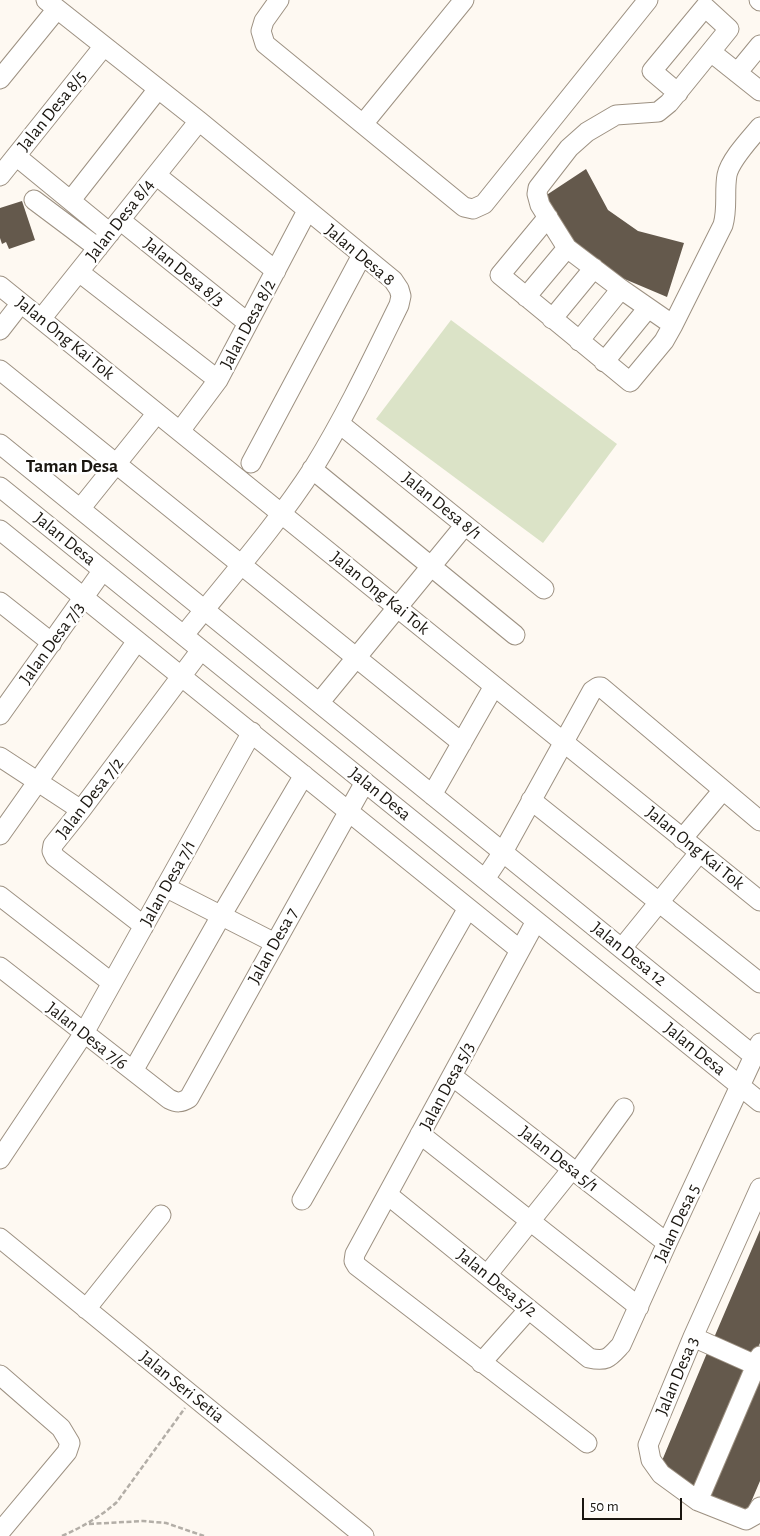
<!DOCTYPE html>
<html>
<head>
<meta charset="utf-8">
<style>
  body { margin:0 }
  #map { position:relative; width:760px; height:1536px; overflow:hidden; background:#fef9f2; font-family:"Alegreya Sans",sans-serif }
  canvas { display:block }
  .scale { position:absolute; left:582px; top:1498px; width:100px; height:22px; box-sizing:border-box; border:2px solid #1a1610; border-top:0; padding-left:6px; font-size:15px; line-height:18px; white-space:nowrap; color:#1a1610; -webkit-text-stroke:4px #fff; paint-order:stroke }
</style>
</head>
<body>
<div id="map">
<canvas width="760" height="1536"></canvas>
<div class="scale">50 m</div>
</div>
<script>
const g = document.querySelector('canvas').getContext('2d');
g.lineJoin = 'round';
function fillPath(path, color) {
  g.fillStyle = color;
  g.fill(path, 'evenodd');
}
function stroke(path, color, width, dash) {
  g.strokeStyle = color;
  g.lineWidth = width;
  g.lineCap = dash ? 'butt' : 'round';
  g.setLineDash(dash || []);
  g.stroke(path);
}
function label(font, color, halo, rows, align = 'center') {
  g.font = font + ' "Alegreya Sans",sans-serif';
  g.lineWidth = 5;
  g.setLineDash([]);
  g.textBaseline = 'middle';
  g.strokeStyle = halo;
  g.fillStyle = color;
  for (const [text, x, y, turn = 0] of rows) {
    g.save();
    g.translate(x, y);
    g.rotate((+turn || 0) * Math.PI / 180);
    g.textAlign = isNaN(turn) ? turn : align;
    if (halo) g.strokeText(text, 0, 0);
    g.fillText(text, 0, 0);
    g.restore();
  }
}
const green = new Path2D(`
  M451 320 617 444 543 543 376 419Z`);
const building = new Path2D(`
  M586 169 608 210 638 231 684 243 667 297 615 275 569 241 545 196Z
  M22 201 35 240 9 249 6 242 2 244 0 238V208Z
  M760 1230V1343L754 1357 713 1340Z
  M707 1353 747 1370 696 1490 661 1463Z
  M760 1372V1481L746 1514 706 1496Z`);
const path = new Path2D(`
  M89 1524 143 1521 166 1523 204 1536
  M62 1536C82 1527 100 1517 117 1502L185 1408`);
const minor = new Path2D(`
  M46 0 199 121 393 280 399 289 401 296 399 305C372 360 346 415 314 467 276 526 228 580 184 635
  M279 0 264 21 261 31 265 44 464 207 473 209 484 204 648 0
  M759 0 760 1
  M711 52 760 91
  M737 73 760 45
  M0 79 57 9
  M363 124 464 0
  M16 156 110 233
  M156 175 276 271
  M0 176 104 46
  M34 200 98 248
  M71 200 158 89
  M548 217 500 275 630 382 664 341 673 325 723 225C728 208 724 192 727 175 730 160 750 139 760 127
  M120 220 248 323
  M79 272 218 380
  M0 286 760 901
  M526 297 567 248
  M41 319 199 121
  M552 319 594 268
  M673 325 621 289 567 248 540 205 537 194 538 188 569 148 587 132 616 115 658 112 669 103 729 29 705 7 652 71 678 93
  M0 330 21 303
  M579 341 621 289
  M604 362 648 308
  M0 370 462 743
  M340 424 544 589
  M180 431 218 380 307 211
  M0 444 754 1056
  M251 463 362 255
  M312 469 515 635
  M0 487 760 1102
  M80 509 157 413
  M0 530 520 950
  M0 602 52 643
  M319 703 465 525
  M0 715 103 570
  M0 757 81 810
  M432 795 494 686
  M531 800 760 983
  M0 835 137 641
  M682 839 723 790
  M485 879 503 852 592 691 598 687H601L760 821
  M165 887 275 943
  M0 896 112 983
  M536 921 355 1254 354 1261 357 1266 587 1443
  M144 926 55 857 52 851 53 845 81 810 201 650
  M622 948 699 853
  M0 967 169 1099C177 1103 181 1103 189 1098L365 782
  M133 1071 221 916 304 775
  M452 1076 667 1243
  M420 1134 639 1307
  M0 1159 84 1033 252 732
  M577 1173 624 1108
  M760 1188 693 1337 648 1445 651 1460 661 1474 698 1501 746 1520 755 1515 760 1507
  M388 1195 589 1358C607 1362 609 1358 621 1345L667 1243 760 1043
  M302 1200 468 908
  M0 1238 364 1536
  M487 1275 572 1169
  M86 1309 161 1215
  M693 1337 760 1367
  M481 1363 529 1309
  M0 1375 61 1428 70 1443 67 1452 0 1532
  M698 1501 760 1356`);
const streetNames = [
  ["Jalan Desa 8/5",52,111,-51],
  ["Jalan Desa 8/4",120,220,-52],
  ["Jalan Desa 8",360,255,40],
  ["Jalan Desa 8/3",184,272,39],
  ["Jalan Desa 8/2",248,324,-62],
  ["Jalan Ong Kai Tok",65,338,39],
  ["Jalan Desa 8/1",442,506,39],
  ["Jalan Desa",65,539,39],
  ["Jalan Ong Kai Tok",380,593,39],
  ["Jalan Desa 7/3",52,643,-54],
  ["Jalan Desa",380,794,39],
  ["Jalan Desa 7/2",90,798,-52],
  ["Jalan Ong Kai Tok",695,848,39],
  ["Jalan Desa 7/1",168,883,-61],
  ["Jalan Desa 7",273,946,-61],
  ["Jalan Desa 12",629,954,39],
  ["Jalan Desa 7/6",87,1036,38],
  ["Jalan Desa",695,1049,39],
  ["Jalan Desa 5/3",447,1086,-62],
  ["Jalan Desa 5/1",559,1159,38],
  ["Jalan Desa 5",677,1223,-65],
  ["Jalan Desa 5/2",497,1283,39],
  ["Jalan Desa 3",677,1376,-67],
  ["Jalan Seri Setia",182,1387,39]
];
const neighbourhoodNames = [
  ["Taman Desa",72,466]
];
fillPath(green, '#dbe3c7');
fillPath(building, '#64594c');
stroke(minor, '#9d9182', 21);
stroke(path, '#b3aea7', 2.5, [5, 2.5]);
stroke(minor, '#fff', 19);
label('18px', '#1a1610', '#fff', streetNames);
label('bold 19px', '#1a1610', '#fff', neighbourhoodNames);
</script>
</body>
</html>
